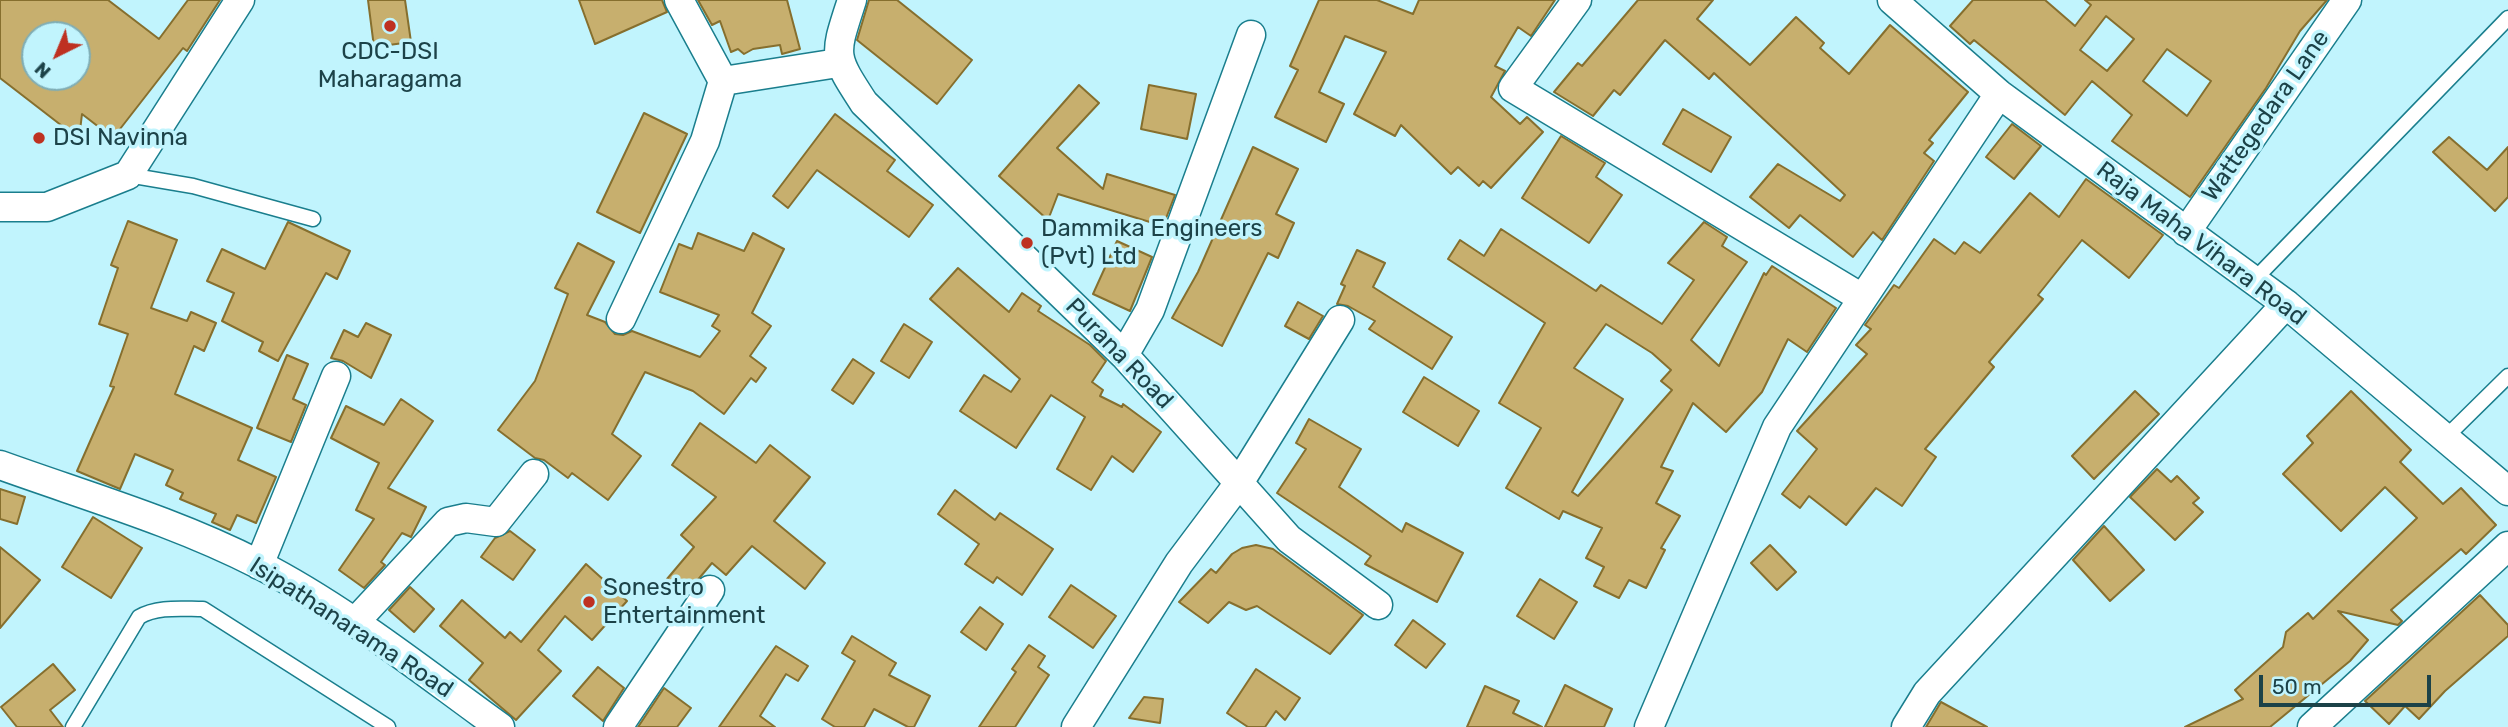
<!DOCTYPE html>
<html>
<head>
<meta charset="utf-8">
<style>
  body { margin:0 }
  #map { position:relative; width:2508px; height:727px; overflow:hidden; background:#c1f4fd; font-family:Rubik,sans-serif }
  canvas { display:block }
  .north { position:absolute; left:21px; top:21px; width:70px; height:70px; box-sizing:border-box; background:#c1f4fd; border:2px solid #7fadb5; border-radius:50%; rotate:223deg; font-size:19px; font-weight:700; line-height:28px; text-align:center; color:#1c4248 }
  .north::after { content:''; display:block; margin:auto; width:24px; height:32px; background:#be3121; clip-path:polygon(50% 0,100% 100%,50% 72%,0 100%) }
  .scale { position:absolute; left:2259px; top:675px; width:172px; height:32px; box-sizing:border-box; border:4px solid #1c4248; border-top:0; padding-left:9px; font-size:21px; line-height:24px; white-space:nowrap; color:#1c4248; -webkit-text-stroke:5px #c1f4fd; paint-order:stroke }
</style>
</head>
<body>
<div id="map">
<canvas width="2508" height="727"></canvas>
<div class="north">N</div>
<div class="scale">50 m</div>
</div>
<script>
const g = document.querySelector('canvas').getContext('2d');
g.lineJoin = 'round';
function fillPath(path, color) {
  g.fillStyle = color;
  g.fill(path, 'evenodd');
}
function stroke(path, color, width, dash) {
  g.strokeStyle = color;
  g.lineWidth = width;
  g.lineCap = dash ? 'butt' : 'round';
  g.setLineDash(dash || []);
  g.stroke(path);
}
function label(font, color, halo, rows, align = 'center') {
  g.font = font + ' Rubik,sans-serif';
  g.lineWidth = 7;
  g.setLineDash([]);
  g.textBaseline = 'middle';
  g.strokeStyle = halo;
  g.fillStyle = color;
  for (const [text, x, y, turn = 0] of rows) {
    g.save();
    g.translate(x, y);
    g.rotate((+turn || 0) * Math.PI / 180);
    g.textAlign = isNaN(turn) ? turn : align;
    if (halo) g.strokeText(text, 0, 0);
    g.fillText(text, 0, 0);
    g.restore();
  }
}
const building = new Path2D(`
  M0 0H108L159 39 188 0H220L187 51 183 48 113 138 82 114 79 139 0 78ZM35 35H77V77H35Z
  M368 0H405L411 42 374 47Z
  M579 0H662L667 12 595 44Z
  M698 0H787L800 49 782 54 780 45 753 49 744 54 738 49 731 52 720 21 712 25Z
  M869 0H897L972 60 937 104 857 40Z
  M1319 0H1377L1413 14 1419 0H1555L1531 36 1518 27 1495 66 1505 71 1491 97 1520 124 1527 117 1543 132 1491 188 1483 181 1479 186 1458 167 1451 174 1401 125 1395 136 1354 114 1386 52 1345 36 1319 92 1344 104 1326 142 1275 117 1298 70 1290 66Z
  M1638 0H1713L1697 19 1750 65 1796 17 1824 43 1820 48 1849 74 1890 25 1968 92 1929 140 1933 143 1924 153 1934 161 1882 240 1873 232 1853 257 1800 215 1789 228 1750 197 1778 164 1840 201 1845 195 1714 73 1709 79 1665 40 1620 95 1614 90 1593 116 1554 92 1578 63 1582 66Z
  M1973 0H2045L2075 26 2091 5 2085 0H2327L2300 31 2266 88 2190 197 2112 141 2132 115 2092 81 2065 115 1974 40 1970 44 1950 26ZM2106 16 2134 39 2107 71 2080 50ZM2167 49 2211 81 2187 116 2143 81Z
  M1079 85 1099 103 1057 148 1103 189 1107 174 1175 195 1163 226 1058 194 1048 220 999 176Z
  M1149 85 1196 94 1187 139 1141 129Z
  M1683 109 1731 137 1711 172 1663 144Z
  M644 113 687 134 640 233 597 212Z
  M835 114 895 160 887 171 933 205 909 237 817 170 788 208 773 196Z
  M2012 124 2041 146 2014 179 1986 157Z
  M1561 136 1605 163 1596 177 1622 195 1589 243 1522 198Z
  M2449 137 2487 170 2508 147V197L2495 211 2433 152Z
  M1253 147 1298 169 1276 214 1294 223 1278 258 1268 253 1222 346 1172 318 1198 272Z
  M2086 179 2163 235 2129 278 2082 240 2038 295 2043 299 1989 362 1994 367 1925 449 1936 457 1902 506 1876 488 1846 525 1809 496 1800 508 1782 494 1817 449 1797 431 1867 354 1856 345 1871 329 1865 325 1894 285 1899 288 1934 239 1955 254 1964 242 1980 253 2030 193 2059 217Z
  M128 221 177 240 151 308 187 321 191 312 216 323 204 351 194 346 175 394 252 428 238 460 276 477 256 523 237 515 230 530 212 522 216 514 180 499 183 493 166 485 173 470 135 454 120 489 77 471 114 387 110 386 128 334 99 324 118 268 111 265Z
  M288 222 350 251 337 279 326 273 278 361 259 351 263 342 222 321 234 293 207 281 222 249 265 269Z
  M1704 222 1727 237 1722 246 1747 262 1691 340 1719 366 1764 273 1766 275 1772 266 1836 308 1807 352 1788 339 1762 392 1726 432 1693 403 1661 467 1673 471 1656 503 1680 516 1661 548 1665 550 1646 588 1629 580 1619 598 1594 586 1604 567 1586 558 1602 528 1563 511 1559 519 1506 488 1541 428 1499 403 1545 323 1448 259 1460 240 1484 256 1501 229 1596 291 1601 285 1662 324 1694 280 1668 263ZM1606 324 1652 353 1671 370 1661 381 1672 390 1578 496 1572 492 1623 399 1574 368Z
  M698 233 744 251 753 233 784 249 752 313 771 326 750 356 766 368 756 382 751 378 724 414 693 391 645 372 612 434 641 456 608 500 572 473 568 478 544 460 535 458 498 430 535 381 568 294 555 288 578 243 614 262 587 315 605 322 615 334 623 335 632 331 700 357 720 331 712 326 719 315 660 292 679 244 692 249Z
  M1117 241 1152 257 1130 311 1093 294Z
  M1357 250 1385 263 1373 287 1452 337 1432 369 1369 329 1375 321 1348 306 1337 304 1345 286 1341 284Z
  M958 268 1009 312 1022 293 1041 306 1038 311 1090 345 1106 361 1092 382 1103 390 1100 396 1122 407 1123 404 1161 432 1133 472 1112 456 1091 490 1057 469 1085 417 1051 395 1016 448 960 411 984 375 1011 392 1020 379 930 299Z
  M1298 302 1323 316 1309 339 1285 326Z
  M366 323 391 335 371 378 343 361 331 358 344 330 358 337Z
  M904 324 932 342 909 378 881 361Z
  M287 355 308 364 293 399 306 405 291 442 257 428Z
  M853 359 874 373 853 404 832 390Z
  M1424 377 1479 411 1458 446 1403 412Z
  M2135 391 2159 414 2094 479 2072 456Z
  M2351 391 2411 450 2400 462 2443 504 2461 488 2496 525 2466 554 2461 549 2391 610 2402 621 2398 625 2338 611 2368 640 2350 661 2270 727H2185L2243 699 2235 690 2283 647 2286 632 2308 613 2313 619 2417 518 2385 487 2341 531 2283 474 2313 443 2307 436Z
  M401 399 433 421 388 488 426 507 411 537 402 533 381 562 385 565 364 588 339 570 374 519 356 510 379 463 331 438 346 406 384 425Z
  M1309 419 1361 449 1339 487 1402 532 1406 523 1463 553 1437 602 1365 564 1371 556 1277 493 1306 449 1296 443Z
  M700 423 756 463 770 445 810 477 774 521 825 563 805 589 752 546 726 575 712 563 685 595 667 579 694 547 681 535 716 497 672 465Z
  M2157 469 2171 482 2177 476 2199 498 2193 503 2203 512 2175 540 2130 497Z
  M0 489 25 497 17 524 0 519Z
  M955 490 995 520 1000 513 1053 549 1022 595 997 577 993 583 965 564 979 544 938 514Z
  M93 517 142 548 111 598 62 567Z
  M2104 526 2144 570 2110 601 2073 560Z
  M510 531 535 550 513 580 481 557 495 538Z
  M1256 545 1273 549 1363 615 1330 654 1257 606 1246 610 1229 602 1208 623 1179 602 1211 569 1216 573 1232 554 1242 548Z
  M1770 545 1796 572 1777 590 1751 563Z
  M0 547 40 580 0 628Z
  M586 564 627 601 592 640 565 616 538 650 561 671 516 720 469 680 483 663 440 626 462 600 505 638 510 632 521 642Z
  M1540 579 1577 602 1554 639 1517 616Z
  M1071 585 1116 616 1093 648 1049 617Z
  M410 587 434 609 414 632 389 610Z
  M2480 595 2508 625V636L2445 691 2419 719 2405 706 2389 724 2365 701Z
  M980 607 1003 624 986 650 961 632Z
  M1413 620 1445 644 1426 668 1395 645Z
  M852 636 896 663 889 675 930 696 914 727H908L874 709 864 727H835L822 719 855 661 842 653Z
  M1029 645 1045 656 1038 667 1049 675 1015 727H979L1016 672 1012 669Z
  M776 646 808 666 798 681 786 674 760 716 775 727H719Z
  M53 664 75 690 50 710 63 727H17L1 707Z
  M598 667 624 688 603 721 573 696Z
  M1256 669 1300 698 1285 720 1276 711 1265 727H1248L1227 713Z
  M1565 685 1612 709 1604 727H1545Z
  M1485 686 1519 701 1513 713 1542 727H1467Z
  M664 688 691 708 677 727H638Z
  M1144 697 1163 699 1160 723 1129 718Z
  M1941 702 1987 727H1926Z`);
const lane = new Path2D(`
  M128 175 193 186 313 219
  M2254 280 2508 18
  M2444 439 2508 376
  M73 727 139 617C157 606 182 609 203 609L388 727`);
const street = new Path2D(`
  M679 0 723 81
  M852 0C834 56 832 54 864 103L1124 355 1239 483 1179 563 1076 727
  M1577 0 1513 88 1862 298
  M1892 0 1999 94 2286 304 2508 491
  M0 207H47L128 175 240 0
  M2186 232 2347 0
  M621 319 705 141 723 81 838 63
  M1340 320 1239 483 1289 539 1378 605
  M1124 355 1150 310 1251 35
  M0 465C86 496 176 522 258 564 344 608 422 671 500 727
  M259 565 336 376
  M354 623 448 522 466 518 496 522 534 474
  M618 727 710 590
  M1649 727 1777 427 1999 94
  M1906 727 1927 693 2286 304
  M2312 727 2508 546`);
const markers = [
  [390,26,7,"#be3121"],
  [39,138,7,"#be3121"],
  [1027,243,7,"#be3121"],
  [589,602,7,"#be3121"]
];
const poiNames = [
  ["CDC-DSI",390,52,"center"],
  ["Maharagama",390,80,"center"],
  ["DSI Navinna",53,138],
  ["Dammika Engineers",1041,229],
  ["(Pvt) Ltd",1041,257],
  ["Sonestro",603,588],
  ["Entertainment",603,616]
];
const streetNames = [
  ["Wattegedara Lane",2266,116,-55],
  ["Raja Maha Vihara Road",2201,244,37],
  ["Purana Road",1119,354,46],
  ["Isipathanarama Road",351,628,33]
];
fillPath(building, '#c7af6e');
stroke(building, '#866f2e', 2);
stroke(lane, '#1a7e8d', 17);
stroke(street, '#1a7e8d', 31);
stroke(lane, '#fff', 14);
stroke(street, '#fff', 28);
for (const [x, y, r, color] of markers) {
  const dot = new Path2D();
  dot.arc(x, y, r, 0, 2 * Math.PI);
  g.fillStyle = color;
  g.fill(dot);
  stroke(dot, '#c1f4fd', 2.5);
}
label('24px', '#1c4248', '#c1f4fd', poiNames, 'left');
label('24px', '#1c4248', '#c1f4fd', streetNames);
</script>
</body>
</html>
